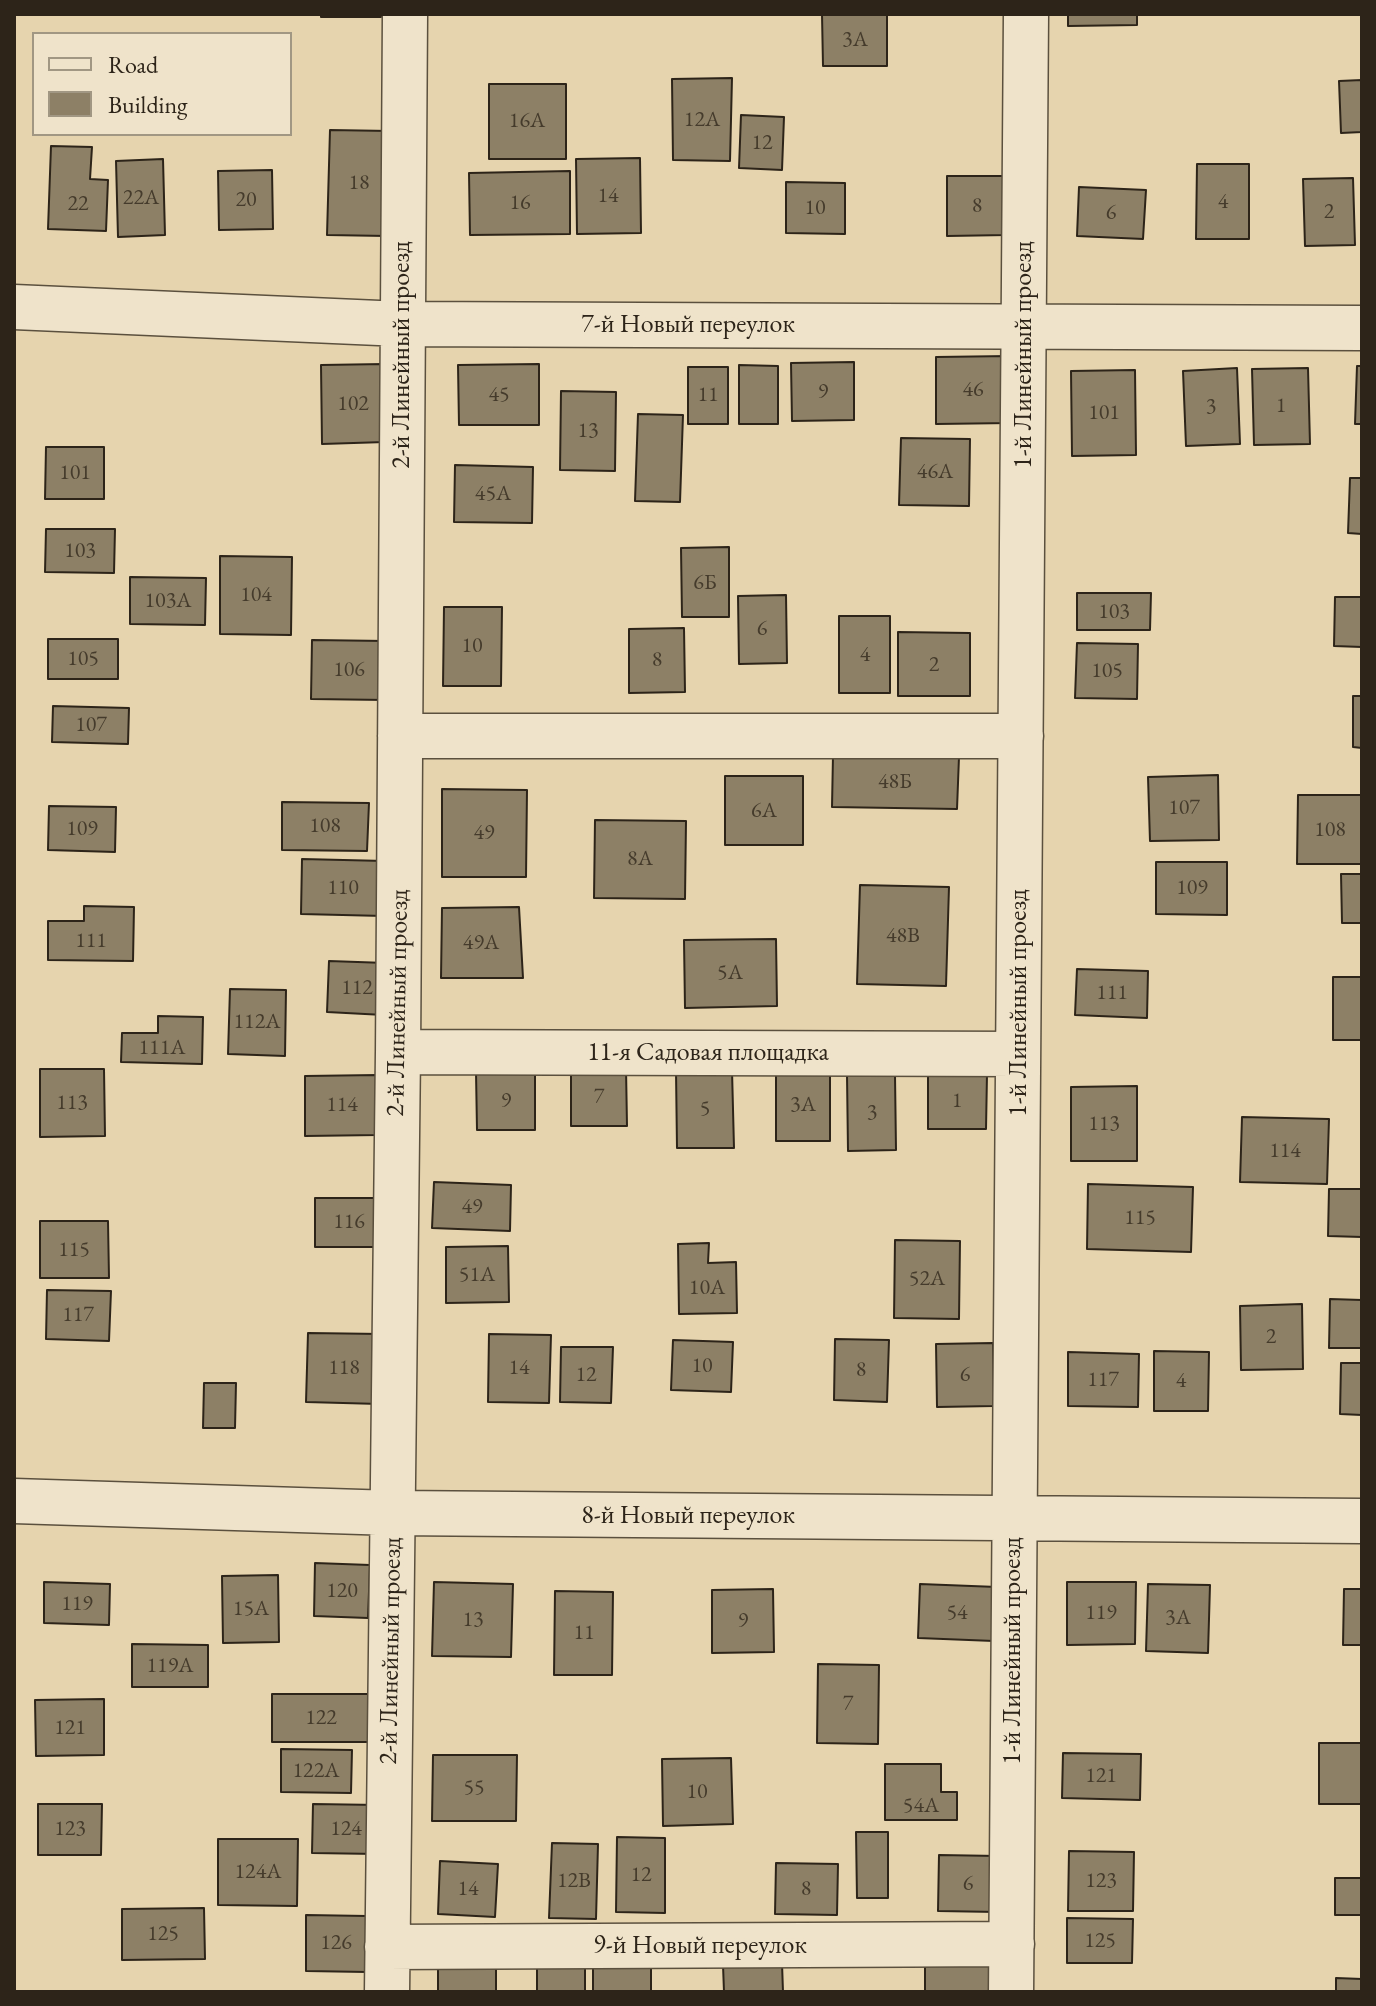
<!DOCTYPE html>
<html>
<head>
<meta charset="utf-8">
<style>
  body { margin:0 }
  #map { position:relative; width:1376px; height:2006px; overflow:hidden; background:#e6d4ae; font-family:"EB Garamond",serif }
  canvas { display:block }
  .frame { position:absolute; inset:0; border:16px solid #2d2419; pointer-events:none }
  .legend { position:absolute; left:32px; top:32px; width:260px; height:104px; box-sizing:border-box; background:#efe3ca; border:2px solid #a19783; margin:0; padding:10px 14px; list-style:none; font-size:24px; color:#2d2419 }
  .legend li { display:flex; align-items:center; gap:16px; height:40px }
  .legend b { width:40px; border:2px solid #a19783 }
</style>
</head>
<body>
<div id="map">
<canvas width="1376" height="2006"></canvas>
<div class="frame"></div>
<ul class="legend">
<li><b style="height:10px;background:#efe3ca"></b>Road</li>
<li><b style="height:22px;background:#8d8066"></b>Building</li>
</ul>
</div>
<script>
const g = document.querySelector('canvas').getContext('2d');
g.lineJoin = 'round';
function fillPath(path, color) {
  g.fillStyle = color;
  g.fill(path, 'evenodd');
}
function stroke(path, color, width, dash) {
  g.strokeStyle = color;
  g.lineWidth = width;
  g.lineCap = dash ? 'butt' : 'round';
  g.setLineDash(dash || []);
  g.stroke(path);
}
function label(font, color, halo, rows, align = 'center') {
  g.font = font + ' "EB Garamond",serif';
  g.lineWidth = 8;
  g.setLineDash([]);
  g.textBaseline = 'middle';
  g.strokeStyle = halo;
  g.fillStyle = color;
  for (const [text, x, y, turn = 0] of rows) {
    g.save();
    g.translate(x, y);
    g.rotate((+turn || 0) * Math.PI / 180);
    g.textAlign = isNaN(turn) ? turn : align;
    if (halo) g.strokeText(text, 0, 0);
    g.fillText(text, 0, 0);
    g.restore();
  }
}
const building = new Path2D(`
  M321 14H382L381 17H321Z
  M822 14H887V66H823Z
  M1068 14H1137V25L1068 26Z
  M732 78 730 161 673 160 672 79Z
  M1362 80V132L1341 133 1339 81Z
  M489 84H566V159H489Z
  M741 115 784 117 782 170 739 168Z
  M330 130 390 131 387 236 327 235Z
  M51 146 92 147 90 179 108 180 106 231 48 229Z
  M640 158 641 233 577 234 576 159Z
  M163 159 165 235 118 237 116 161Z
  M1197 164H1249V239H1196Z
  M272 170 273 229 219 230 218 171Z
  M570 171V234L470 235 469 173Z
  M947 176H1007V235L947 236Z
  M1353 178 1355 245 1305 246 1303 179Z
  M786 182 845 183V234L786 233Z
  M1079 187 1146 190 1143 239 1077 236Z
  M1010 356 1011 423 936 424V357Z
  M854 362V420L792 421 791 363Z
  M385 364V442L322 444 321 365Z
  M539 364V425H459L458 365Z
  M739 365 778 366V424H739Z
  M1357 366H1362V424H1355Z
  M688 367H728V424H688Z
  M1237 368 1240 444 1186 446 1183 371Z
  M1308 368 1310 444 1254 445 1252 369Z
  M1135 370 1136 455 1072 456 1071 371Z
  M561 391 616 392 615 471 560 470Z
  M638 414 683 415 680 502 635 501Z
  M901 438 970 439 969 506 899 505Z
  M46 447H104V499H45Z
  M455 465 533 467 532 523 454 522Z
  M1350 478H1362V534L1348 533Z
  M46 529H115L114 573 45 572Z
  M729 547V617H682L681 548Z
  M220 556 292 557 291 635 220 634Z
  M130 577 206 578 205 625 130 624Z
  M1077 593H1151L1150 630H1077Z
  M786 595 787 663 739 664 738 596Z
  M1335 597H1362V647L1334 646Z
  M444 607H502L501 686H443Z
  M839 616H890V693H839Z
  M684 628 685 692 629 693V629Z
  M898 632 970 633V696H898Z
  M48 639H118V679H48Z
  M312 640 386 641V700L311 699Z
  M1077 643 1138 644 1137 699 1075 698Z
  M1353 696H1362V748L1353 747Z
  M53 706 129 708 128 744 52 742Z
  M833 755 959 757 957 809 832 807Z
  M1218 775 1219 840 1150 841 1148 777Z
  M725 776H803V845H725Z
  M442 789 527 790 526 877H442Z
  M1298 795H1362V864H1297Z
  M282 802 369 803 367 851 282 850Z
  M49 806 116 807 115 852 48 850Z
  M595 820 686 821 685 899 594 898Z
  M302 859 385 861 384 916 301 914Z
  M1156 862H1227V915L1156 914Z
  M1341 874H1362V923H1342Z
  M860 885 949 887 946 986 857 984Z
  M84 906 134 907 133 961 48 960V921H84Z
  M519 907 523 978H441L442 908Z
  M776 939 777 1006 685 1008 684 940Z
  M329 961 386 963 384 1015 327 1012Z
  M1077 969 1148 971 1147 1018 1075 1015Z
  M1333 977H1362V1040H1333Z
  M230 989 286 990 285 1056 228 1054Z
  M158 1016 203 1017 202 1064 121 1062 122 1033H158Z
  M571 1068H626L627 1126H571Z
  M40 1069H104L105 1136 40 1137Z
  M732 1070 734 1148H677L676 1071Z
  M776 1070H830V1141H776Z
  M476 1072H535V1130H477Z
  M928 1074H987L986 1129H928Z
  M378 1075V1135L305 1136V1076Z
  M847 1075H895L896 1150 848 1151Z
  M1137 1086V1161H1071V1087Z
  M1242 1117 1329 1119 1327 1184 1240 1182Z
  M434 1182 511 1185 510 1231 432 1228Z
  M1088 1184 1193 1187 1191 1252 1087 1249Z
  M1329 1189H1362V1237L1328 1236Z
  M315 1198H382V1247H315Z
  M40 1221H108L109 1278H40Z
  M895 1240 960 1241 959 1319 894 1318Z
  M709 1243 708 1263 736 1262 737 1313 679 1314 678 1244Z
  M508 1246 509 1302 446 1303V1247Z
  M47 1290 111 1291 109 1341 46 1339Z
  M1330 1299 1362 1300V1348H1329Z
  M1302 1304 1303 1369 1241 1370 1240 1306Z
  M308 1333 382 1334 380 1404 306 1402Z
  M489 1334 551 1335 549 1403 488 1402Z
  M835 1339 889 1340 887 1402 834 1400Z
  M673 1340 733 1342 731 1392 671 1390Z
  M993 1343 994 1406 937 1407 936 1344Z
  M561 1347H613L611 1403 560 1402Z
  M1154 1351 1209 1352 1208 1411H1154Z
  M1068 1352 1139 1354 1138 1407 1068 1406Z
  M1341 1363H1362V1415L1340 1414Z
  M204 1383H236L235 1428H203Z
  M315 1563 370 1565 368 1618 314 1616Z
  M278 1575 279 1642 223 1643 222 1576Z
  M44 1582 110 1584 109 1625 44 1623Z
  M434 1582 513 1584 511 1657 432 1656Z
  M1067 1582H1136L1135 1644 1067 1645Z
  M920 1584 997 1587 994 1641 918 1638Z
  M1148 1584 1210 1585 1208 1653 1146 1651Z
  M773 1589 774 1652 712 1653V1590Z
  M1344 1589H1362V1645H1343Z
  M555 1591 613 1592 612 1675H554Z
  M132 1644 208 1645V1687H132Z
  M818 1664 879 1665 878 1744 817 1743Z
  M272 1694H369V1742H272Z
  M104 1699V1755L36 1756 35 1700Z
  M1319 1743H1362V1804H1319Z
  M281 1749 352 1750 351 1793 281 1792Z
  M1063 1753 1141 1754 1140 1800 1062 1798Z
  M433 1755H517L516 1821H432Z
  M731 1758 733 1824 663 1826 662 1759Z
  M885 1764H941V1792H957V1820H885Z
  M38 1804H102L101 1855H38Z
  M313 1804 379 1805 378 1854 312 1853Z
  M856 1832H888V1898H857Z
  M617 1837 665 1838V1913L616 1912Z
  M218 1839H298L297 1906 218 1905Z
  M552 1843 598 1844 596 1919 549 1918Z
  M1069 1851 1134 1852 1133 1911H1068Z
  M939 1855 998 1856V1912L938 1911Z
  M440 1861 498 1864 495 1917 438 1914Z
  M776 1863 838 1864 837 1915 775 1914Z
  M1335 1878H1362V1915H1335Z
  M204 1908 205 1959 122 1960V1909Z
  M306 1915 367 1916V1972L306 1971Z
  M1067 1918 1133 1919 1132 1963H1067Z
  M998 1958 999 1992H925V1959Z
  M593 1962 651 1963V1992H593Z
  M782 1963 783 1992H724L723 1965Z
  M438 1965 496 1966V1992H438Z
  M537 1966H585V1992H537Z
  M1336 1978 1362 1979V1992H1336Z`);
const minor = new Path2D(`
  M14 307 402 324 1362 328
  M400 736H1021
  M398 1052 1018 1054
  M14 1501 393 1513 1362 1521
  M387 1947 1012 1944
  M387 1992 398 1052 405 14
  M1011 1992 1026 14`);
const numberNames = [
  ["3А",855,40],
  ["12А",702,120],
  ["16А",527,121],
  ["12",762,143],
  ["18",359,183],
  ["14",608,196],
  ["22А",141,198],
  ["20",246,200],
  ["4",1223,202],
  ["16",520,203],
  ["22",78,204],
  ["8",977,206],
  ["10",815,208],
  ["2",1329,212],
  ["6",1111,213],
  ["46",973,390],
  ["9",823,392],
  ["45",499,395],
  ["11",708,395],
  ["102",353,404],
  ["1",1281,406],
  ["3",1211,407],
  ["101",1104,413],
  ["13",588,431],
  ["46А",935,472],
  ["101",75,473],
  ["45А",493,494],
  ["103",80,551],
  ["6Б",705,583],
  ["104",256,595],
  ["103А",168,601],
  ["103",1114,612],
  ["6",762,629],
  ["10",472,646],
  ["4",865,655],
  ["105",83,659],
  ["8",657,660],
  ["2",934,665],
  ["106",349,670],
  ["105",1107,671],
  ["107",91,725],
  ["48Б",895,782],
  ["107",1184,808],
  ["6А",764,811],
  ["108",325,826],
  ["109",82,829],
  ["108",1330,830],
  ["49",484,833],
  ["8А",640,859],
  ["110",343,888],
  ["109",1192,888],
  ["48В",903,936],
  ["111",91,941],
  ["49А",481,943],
  ["5А",730,973],
  ["112",357,988],
  ["111",1112,993],
  ["112А",257,1022],
  ["111А",162,1048],
  ["7",599,1097],
  ["9",506,1101],
  ["1",957,1101],
  ["113",72,1103],
  ["114",342,1105],
  ["3А",803,1105],
  ["5",705,1109],
  ["3",872,1113],
  ["113",1104,1124],
  ["114",1285,1151],
  ["49",472,1207],
  ["115",1140,1218],
  ["116",349,1222],
  ["115",74,1250],
  ["51А",477,1275],
  ["52А",927,1279],
  ["10А",707,1288],
  ["117",78,1315],
  ["2",1271,1337],
  ["10",702,1366],
  ["118",344,1368],
  ["14",519,1368],
  ["8",861,1370],
  ["12",586,1375],
  ["6",965,1375],
  ["117",1103,1380],
  ["4",1181,1381],
  ["120",342,1591],
  ["119",77,1604],
  ["15А",251,1609],
  ["54",957,1613],
  ["119",1101,1613],
  ["3А",1178,1618],
  ["13",473,1620],
  ["9",743,1621],
  ["11",584,1633],
  ["119А",170,1666],
  ["7",848,1704],
  ["122",321,1718],
  ["121",70,1728],
  ["122А",316,1771],
  ["121",1101,1776],
  ["55",474,1788],
  ["10",697,1792],
  ["54А",921,1806],
  ["123",70,1829],
  ["124",346,1829],
  ["124А",258,1872],
  ["12",641,1875],
  ["12В",574,1881],
  ["123",1101,1881],
  ["6",968,1884],
  ["14",468,1889],
  ["8",806,1889],
  ["125",163,1934],
  ["125",1100,1941],
  ["126",336,1943]
];
const streetNames = [
  ["7-й Новый переулок",688,325],
  ["2-й Линейный проезд",402,355,-90],
  ["1-й Линейный проезд",1024,355,-90],
  ["2-й Линейный проезд",398,1003,-89],
  ["1-й Линейный проезд",1019,1003,-90],
  ["11-я Садовая площадка",708,1053],
  ["8-й Новый переулок",688,1516],
  ["2-й Линейный проезд",391,1651,-89],
  ["1-й Линейный проезд",1013,1651,-90],
  ["9-й Новый переулок",700,1946]
];
fillPath(building, '#8d8066');
stroke(building, '#2d2419', 2);
stroke(minor, '#5b503e', 47);
stroke(minor, '#efe3ca', 44);
label('22px', '#453b2c', null, numberNames);
label('26px', '#2d2419', '#efe3ca', streetNames);
</script>
</body>
</html>
